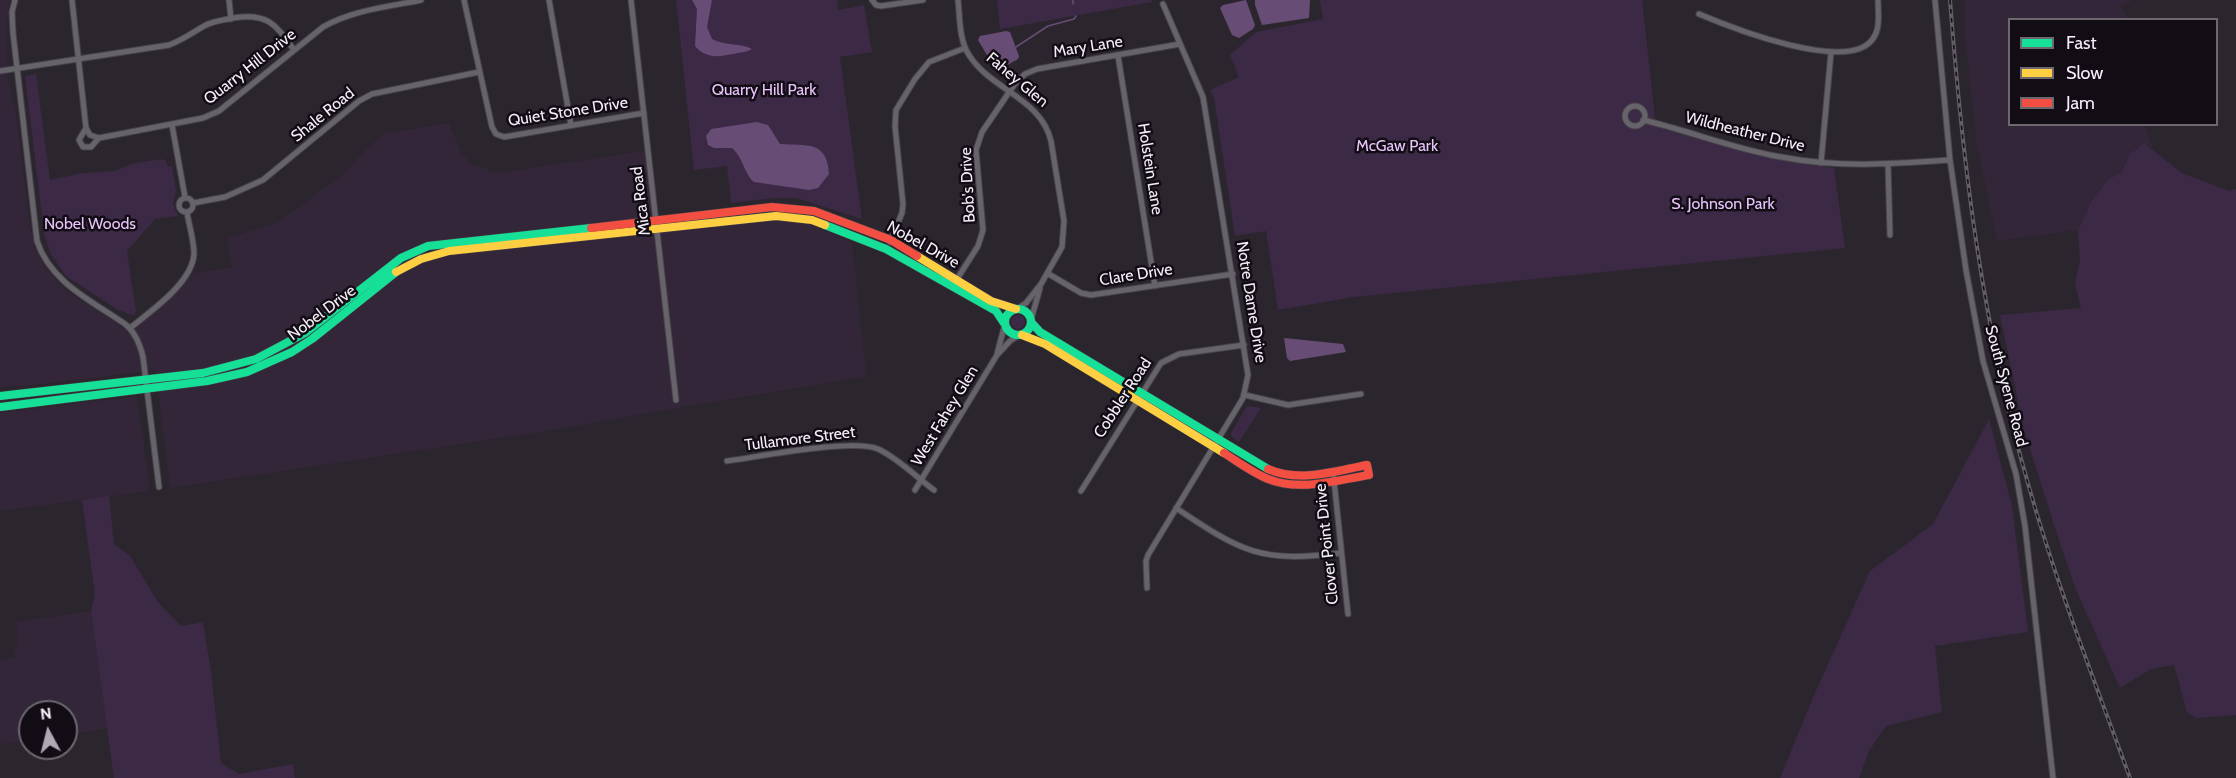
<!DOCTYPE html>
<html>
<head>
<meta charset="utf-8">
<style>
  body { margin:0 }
  #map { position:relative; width:2236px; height:778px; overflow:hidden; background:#2b262e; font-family:Cabin,sans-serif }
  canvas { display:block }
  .legend { position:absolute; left:2008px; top:18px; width:210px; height:108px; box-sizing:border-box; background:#120d14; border:2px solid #6d6770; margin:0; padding:8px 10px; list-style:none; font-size:18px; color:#f6effa }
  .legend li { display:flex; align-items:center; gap:12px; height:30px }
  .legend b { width:30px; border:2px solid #6d6770 }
  .north { position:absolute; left:18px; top:700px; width:60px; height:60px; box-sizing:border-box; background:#120d14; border:2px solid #6d6770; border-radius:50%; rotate:353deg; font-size:16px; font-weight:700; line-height:24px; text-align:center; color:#f6effa }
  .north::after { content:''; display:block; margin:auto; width:21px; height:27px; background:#afa9b3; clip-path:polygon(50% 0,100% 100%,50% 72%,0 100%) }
</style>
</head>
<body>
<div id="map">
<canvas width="2236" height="778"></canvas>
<ul class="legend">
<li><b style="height:8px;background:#16e098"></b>Fast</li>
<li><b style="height:8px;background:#ffcf43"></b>Slow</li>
<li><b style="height:8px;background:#f24e42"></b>Jam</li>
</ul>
<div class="north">N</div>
</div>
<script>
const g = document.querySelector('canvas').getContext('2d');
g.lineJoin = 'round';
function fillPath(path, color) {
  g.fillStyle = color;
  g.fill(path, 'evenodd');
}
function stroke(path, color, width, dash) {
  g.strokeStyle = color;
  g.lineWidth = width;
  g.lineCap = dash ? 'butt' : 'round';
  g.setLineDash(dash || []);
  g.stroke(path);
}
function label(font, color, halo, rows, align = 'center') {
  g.font = font + ' Cabin,sans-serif';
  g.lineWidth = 5;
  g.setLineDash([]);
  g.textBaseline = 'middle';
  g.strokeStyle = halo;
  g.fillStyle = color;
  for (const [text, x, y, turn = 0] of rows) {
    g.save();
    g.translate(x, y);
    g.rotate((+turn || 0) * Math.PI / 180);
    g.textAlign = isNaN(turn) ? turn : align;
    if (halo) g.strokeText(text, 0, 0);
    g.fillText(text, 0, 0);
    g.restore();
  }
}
const built = new Path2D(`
  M0 0H10L6 26 8 78 17 123 30 227 34 246 43 265 65 290 117 323 129 334 179 290 193 273 232 267 227 238 279 222 345 173 367 148 386 133 449 123 461 153 472 164 497 173 645 151 651 212 648 217 650 234 768 220H791L810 224 852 243 866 376 533 433 170 488 156 370 35 385 0 387Z
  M1965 0H2133L2121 6 2128 19 2010 20V124L2156 125 2145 127 2153 148 2144 143 2129 155 2122 172 2107 180 2092 200 2078 230 1997 241 1976 139 1965 34Z
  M137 396 150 491 0 511V413Z
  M91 611 108 728 66 735V712H30V740L0 744V660L15 657V647H18L16 622Z`);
const green = new Path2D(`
  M676 0H837L838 10 864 5 872 52 840 57 862 219 796 198H774L731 203 727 166 694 170Z
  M997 0H1152V2L1000 29Z
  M1320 0H1642L1656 127 1754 155 1834 168 1845 248 1354 297 1278 310 1266 231 1235 236 1214 98 1210 90 1239 77 1230 55 1256 32 1323 19Z
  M36 74 50 180 83 173 115 171 131 164 161 159 166 161 168 167 172 166 176 191 173 204 178 216 155 219 127 251 136 312 133 315 118 310 66 276 50 253 44 233 25 76Z
  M2144 143 2182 173 2229 191 2236 189V715L2196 718 2187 712 2174 665 2151 669 2120 688 2076 590 2056 531 2024 430 2000 315 2081 308 2075 284 2080 260 2078 230 2092 200 2107 180 2122 172 2129 155Z
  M1011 322a7 7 0 1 1 14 0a7 7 0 1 1-14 0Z
  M1247 406 1261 408 1239 442 1232 437 1231 433Z
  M1989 419 2012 506 2028 632 1935 646 1942 712 1886 726 1869 751 1859 778H1780L1814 695 1870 571 1933 524Z
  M109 496 114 544 130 556 158 602 181 626 203 622 211 672 221 763 239 774 293 764 295 778H114L91 611 95 595 82 500Z`);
const water = new Path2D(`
  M692 0H712L707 27 712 39C725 46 743 43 752 49 745 53 741 52 733 54 719 57 706 59 695 46L697 9Z
  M1246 0 1255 25 1253 29 1239 38 1232 35 1220 8 1223 5Z
  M1255 0H1310L1309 18 1262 25 1255 5Z
  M1006 31 1010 32 1019 56 1018 59 1004 67 987 55 978 40 980 36Z
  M757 122 768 125 780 144C807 146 827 140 829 174L818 188 809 190 754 182C744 174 744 159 732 148H714L708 145 706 136 711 129Z
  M1284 338 1343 344 1346 352 1290 361 1287 358Z`);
const stream = new Path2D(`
  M1073 0V4
  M1016 47 1048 26 1074 19 1076 16`);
const street = new Path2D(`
  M15 0 12 12 13 33 37 241C50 282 92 301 125 324 135 332 140 344 143 357L159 487
  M72 0 86 128 90 135 99 138 203 118 219 111 323 27C352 10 388 7 421 0
  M229 0 231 19
  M464 0 492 127 496 134 504 137 644 113
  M549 0 571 125
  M631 0 676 400
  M872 0 876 5 881 6 923 0
  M958 0C960 18 959 40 969 55 991 90 1041 98 1051 141L1064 221 1062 247 1041 284 1026 303 1017 309
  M1935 0 1950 160 1966 270 1983 361 2016 474 2025 526 2053 778
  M1699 14C1732 28 1846 73 1872 40 1881 29 1878 14 1878 0
  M1118 56 1155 286
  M0 71 169 45C183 40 193 32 206 25 214 21 224 20 233 18 268 12 276 25 294 50
  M1625 116a10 10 0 1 1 20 0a10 10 0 1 1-20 0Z
  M1643 120C1690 131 1734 149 1781 157 1838 168 1893 164 1950 160
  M172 125 185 197
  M86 128 79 140 83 147H91L99 138
  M1821 163 1831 52
  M1888 165 1890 235
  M179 205a7 7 0 1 1 14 0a7 7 0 1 1-14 0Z
  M193 203 225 197 263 180 359 101 372 94 479 72
  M890 242 902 213 903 204 895 126 896 110 915 79 929 62 965 48
  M1047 273 1081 293 1091 295 1233 274
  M957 279 978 246 983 230 976 150 982 132 1014 85 1025 74 1037 69 1180 44
  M1031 320 1040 288
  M130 328C151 311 192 283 194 254 194 240 189 226 187 212
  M997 354 1005 324
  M1245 395 1288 405 1361 394
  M727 461C758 457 853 438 878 449 898 458 916 477 934 490
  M1333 471 1348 614
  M915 490 997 355 1010 341 1019 335
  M1081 491 1161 363 1179 354 1244 345
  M1176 508C1242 552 1260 563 1341 553
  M1147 588 1146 561 1148 555 1243 398 1248 375 1203 97 1163 4`);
const fast = new Path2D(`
  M825 225 886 249 996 311 1004 323
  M1005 322a13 13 0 1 1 26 0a13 13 0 1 1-26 0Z
  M1031 322 1040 332 1268 469
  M0 396 203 373 256 359 305 333 401 258 428 246 591 228
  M0 407 207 381 247 372 292 352 312 339 396 272`);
const slow = new Path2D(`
  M917 256 991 301 1016 309
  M396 272 421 259 449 251 776 216 812 220 825 225
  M1022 335 1045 344 1224 453`);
const jam = new Path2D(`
  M591 228 772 207 814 211 891 240 917 256
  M1224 453C1238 462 1253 473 1268 479 1300 492 1337 480 1369 475L1367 465C1335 471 1300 483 1268 469`);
const rail = new Path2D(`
  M1950 0C1963 167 1982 325 2029 487 2057 586 2095 682 2130 778`);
const streetNames = [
  ["Mary Lane",1088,47,-9],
  ["Quarry Hill Drive",250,67,-38],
  ["Fahey Glen",1017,80,40],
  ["Quiet Stone Drive",568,112,-9],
  ["Shale Road",323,115,-39],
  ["Wildheather Drive",1745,132,14],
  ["Holstein Lane",1150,169,81],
  ["Bob's Drive",968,185,-93],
  ["Mica Road",641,201,-97],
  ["Nobel Drive",923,245,29],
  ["Clare Drive",1136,275,-9],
  ["Notre Dame Drive",1251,302,81],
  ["Nobel Drive",322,313,-37],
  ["South Syene Road",2006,386,75],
  ["Cobbler Road",1123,398,-57],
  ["West Fahey Glen",945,416,-59],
  ["Tullamore Street",800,439,-7],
  ["Clover Point Drive",1327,544,-96]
];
const parkNames = [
  ["Quarry Hill Park",764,90],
  ["McGaw Park",1397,146],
  ["S. Johnson Park",1723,204],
  ["Nobel Woods",90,224]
];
fillPath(built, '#332639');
fillPath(green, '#3b2945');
fillPath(water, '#674c75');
stroke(stream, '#674c75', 1.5);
stroke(street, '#47434a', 7);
stroke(fast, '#47434a', 9);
stroke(slow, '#47434a', 9);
stroke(jam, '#47434a', 9);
stroke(street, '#67636a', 5);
stroke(fast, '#16e098', 8);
stroke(slow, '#ffcf43', 8);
stroke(jam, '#f24e42', 8);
stroke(rail, '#625e65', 4);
stroke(rail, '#120d14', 1.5, [4.5]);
label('16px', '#f6effa', '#120d14', streetNames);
label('16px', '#e9c4fc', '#120d14', parkNames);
</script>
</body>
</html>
